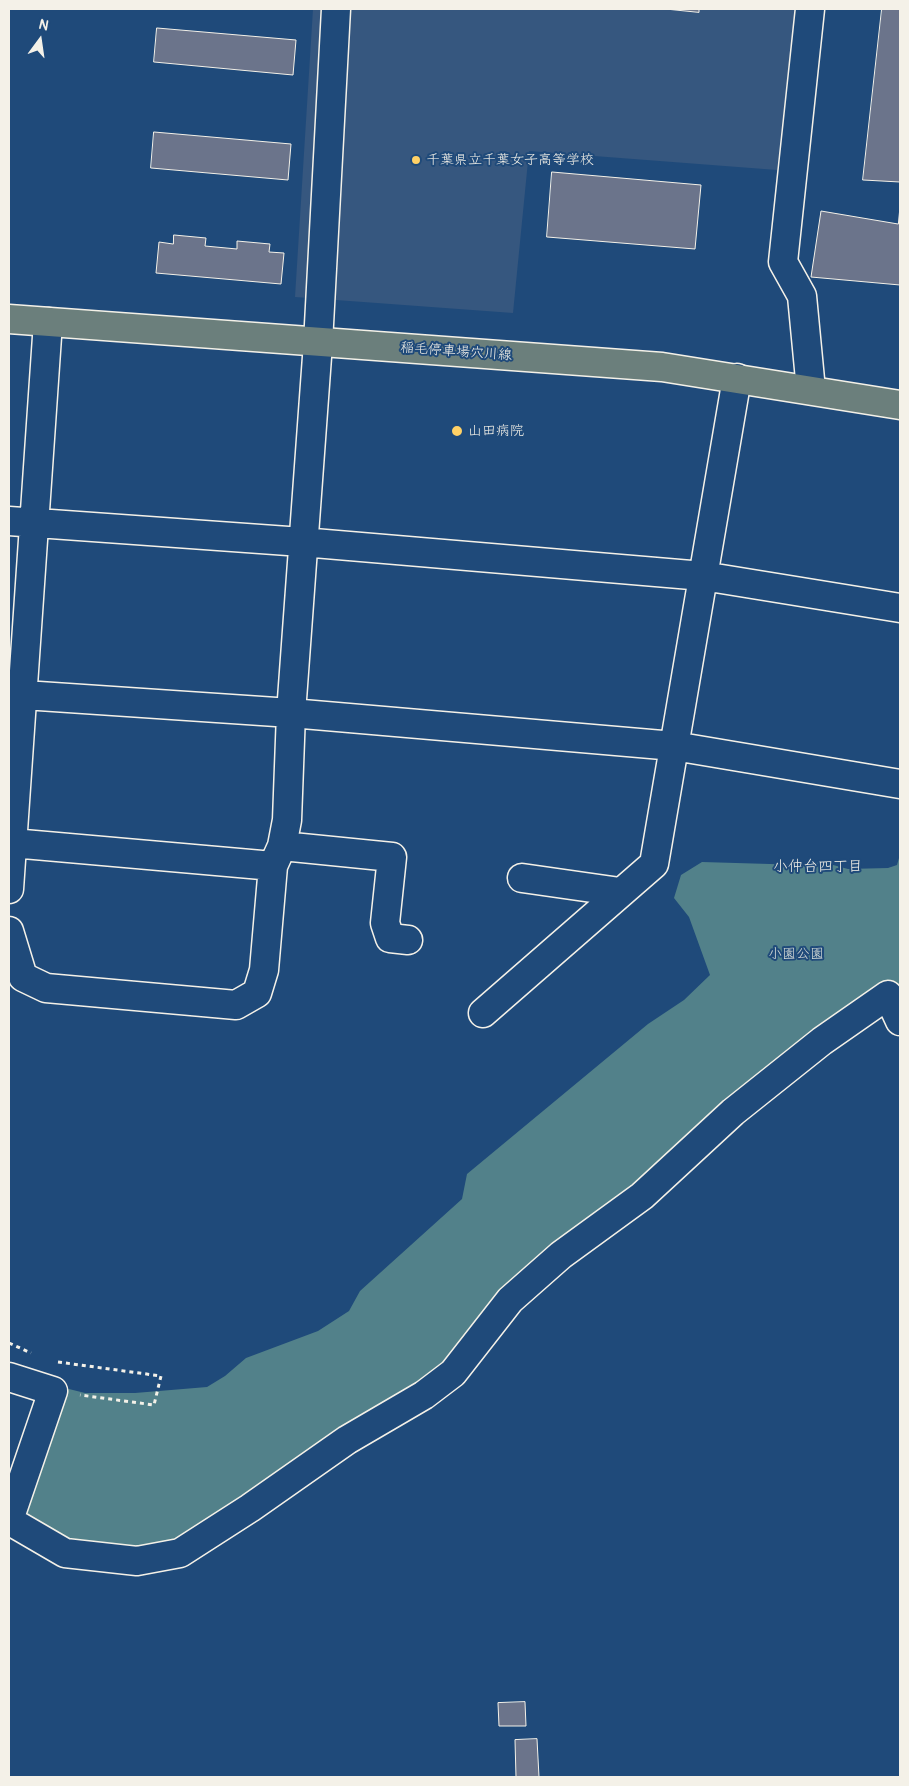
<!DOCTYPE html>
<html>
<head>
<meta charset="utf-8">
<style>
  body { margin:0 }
  #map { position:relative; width:909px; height:1786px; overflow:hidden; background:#1f4a7a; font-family:Pangolin,sans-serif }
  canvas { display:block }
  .frame { position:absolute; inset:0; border:10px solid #f4f1e8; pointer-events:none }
  .north { position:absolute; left:15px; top:15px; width:50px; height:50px; -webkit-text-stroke:4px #1f4a7a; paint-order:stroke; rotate:14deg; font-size:14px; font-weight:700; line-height:20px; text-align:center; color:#f4f1e8 }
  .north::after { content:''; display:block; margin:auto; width:18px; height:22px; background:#f4f1e8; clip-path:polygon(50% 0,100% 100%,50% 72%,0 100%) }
</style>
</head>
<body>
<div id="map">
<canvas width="909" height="1786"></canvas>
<div class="frame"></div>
<div class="north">N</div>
</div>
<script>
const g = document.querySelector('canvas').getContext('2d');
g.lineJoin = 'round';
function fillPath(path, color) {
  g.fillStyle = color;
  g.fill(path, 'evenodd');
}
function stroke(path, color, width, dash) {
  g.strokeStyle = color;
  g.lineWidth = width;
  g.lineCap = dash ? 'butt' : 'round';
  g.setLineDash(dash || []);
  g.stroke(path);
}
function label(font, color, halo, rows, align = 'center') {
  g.font = font + ' Pangolin,"Klee One",sans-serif';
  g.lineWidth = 4;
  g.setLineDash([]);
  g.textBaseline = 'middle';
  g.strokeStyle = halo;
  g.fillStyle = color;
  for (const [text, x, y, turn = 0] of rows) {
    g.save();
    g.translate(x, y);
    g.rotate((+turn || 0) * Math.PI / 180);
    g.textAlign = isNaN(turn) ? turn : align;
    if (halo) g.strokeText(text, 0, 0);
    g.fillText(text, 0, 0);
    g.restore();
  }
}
const built = new Path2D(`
  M313 9H795L777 170 529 151 513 313 295 297Z`);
const green = new Path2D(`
  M899 858 900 990 721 1123 449 1371 179 1547 137 1556 64 1547 17 1519 65 1388 85 1393H135L207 1387 225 1376 246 1358 318 1331 349 1311 360 1291 462 1199 467 1174 648 1024 684 1000 710 975 689 917 674 898 681 875 702 862 804 865 822 862 848 869 888 868 897 865Z`);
const building = new Path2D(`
  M666 9H699V12Z
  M882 9H900V182L863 180Z
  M157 28 296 40 293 75 154 62Z
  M154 132 291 144 288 180 151 168Z
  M552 172 701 185 695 249 547 237Z
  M900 207V285L811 277 821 211 898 224Z
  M174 235 206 238 205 246 237 249V241L270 244 269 252 284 253 281 284 156 273 159 242 173 244Z
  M525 1702 526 1726H499L498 1703Z
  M537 1739 539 1777H516L515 1740Z`);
const path = new Path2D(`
  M9 1343 31 1353
  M58 1362 161 1376 154 1405 80 1395`);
const minor = new Path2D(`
  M810 9 783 262 802 296 811 390
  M9 521 302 542 703 576 900 608
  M9 694 291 713 674 746 900 784
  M12 843 273 866
  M282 846 392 857 385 923 390 938 408 940
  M522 878 620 892
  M9 889 48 322
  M9 931 23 977 46 988 236 1005 257 993 264 970 273 866 282 846 287 820 291 713 318 343 336 9
  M483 1013 654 864 737 378
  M9 1377 53 1391 9 1520
  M10 1521 65 1553 137 1561 180 1553 250 1508 347 1440 424 1395 453 1373 510 1300 561 1255 642 1196 733 1112 822 1041 888 995 900 1021`);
const major = new Path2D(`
  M9 319 662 367 900 405`);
const markers = [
  [416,160,5,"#ffd166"],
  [457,431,6,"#ffd166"]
];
const poiNames = [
  ["千葉県立千葉女子高等学校",426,160],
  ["山田病院",468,431]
];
const streetNames = [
  ["稲毛停車場穴川線",456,352,4]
];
const parkNames = [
  ["小園公園",796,954]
];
const neighbourhoodNames = [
  ["小仲台四丁目",818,867]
];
fillPath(built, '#36577f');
fillPath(green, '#52818a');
fillPath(building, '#6b748b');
stroke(building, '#f4f1e8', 1);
stroke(minor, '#f4f1e8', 31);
stroke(major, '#f4f1e8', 31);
stroke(path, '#f4f1e8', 3, [4, 4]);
stroke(minor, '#1f4a7a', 28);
stroke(major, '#6b7f7c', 28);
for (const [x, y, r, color] of markers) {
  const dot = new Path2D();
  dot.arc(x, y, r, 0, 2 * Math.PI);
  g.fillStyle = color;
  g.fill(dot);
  stroke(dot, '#1f4a7a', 2);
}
label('14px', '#f4f1e8', '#1f4a7a', poiNames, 'left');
label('14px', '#f4f1e8', '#1f4a7a', streetNames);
label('14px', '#dce0da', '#1f4a7a', parkNames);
label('15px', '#f4f1e8', '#1f4a7a', neighbourhoodNames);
</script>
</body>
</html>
